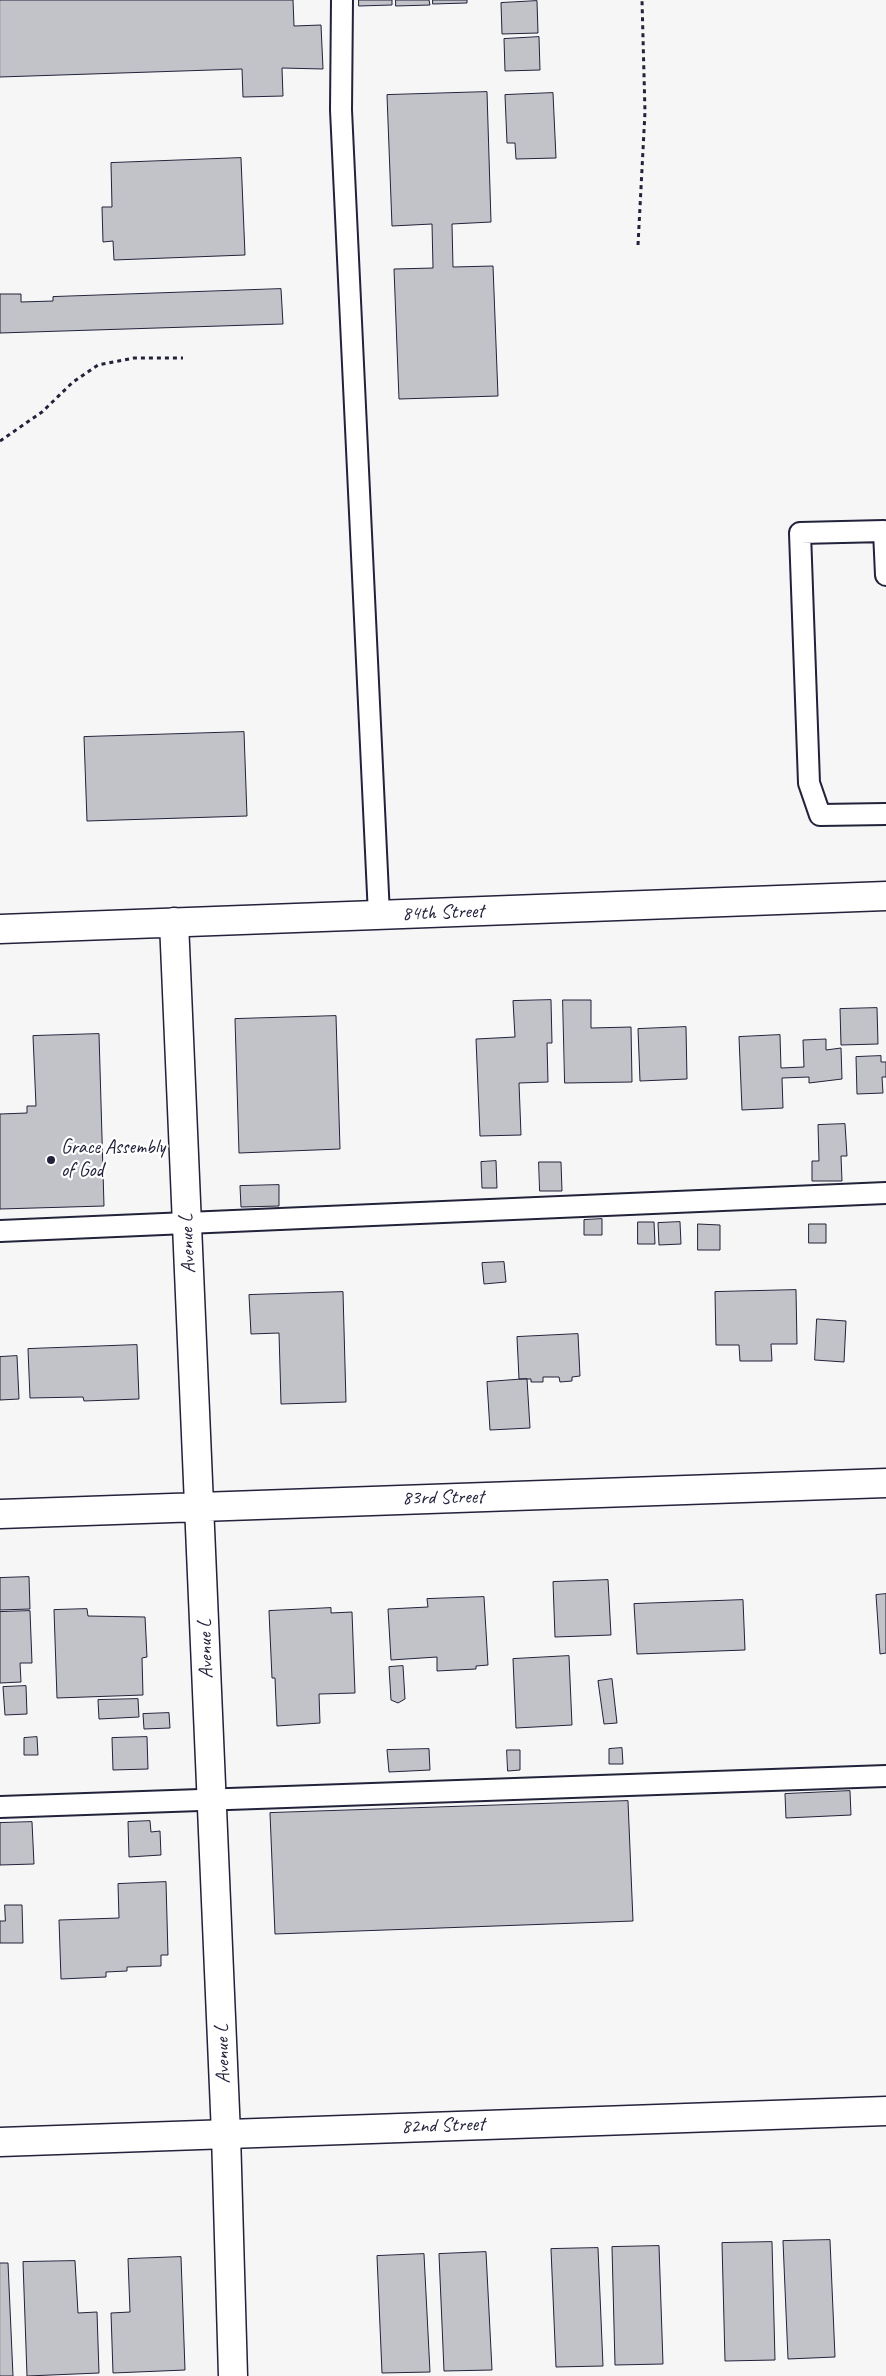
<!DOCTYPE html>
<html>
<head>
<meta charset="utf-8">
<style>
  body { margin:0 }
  canvas { display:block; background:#f6f6f7 }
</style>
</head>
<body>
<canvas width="886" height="2376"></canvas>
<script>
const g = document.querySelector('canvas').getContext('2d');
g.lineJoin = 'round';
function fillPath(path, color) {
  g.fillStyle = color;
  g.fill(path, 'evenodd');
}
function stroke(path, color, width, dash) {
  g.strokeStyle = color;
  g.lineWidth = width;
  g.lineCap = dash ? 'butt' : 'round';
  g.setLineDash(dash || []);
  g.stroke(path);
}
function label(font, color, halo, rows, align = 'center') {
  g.font = font + ' Caveat,sans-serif';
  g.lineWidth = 4.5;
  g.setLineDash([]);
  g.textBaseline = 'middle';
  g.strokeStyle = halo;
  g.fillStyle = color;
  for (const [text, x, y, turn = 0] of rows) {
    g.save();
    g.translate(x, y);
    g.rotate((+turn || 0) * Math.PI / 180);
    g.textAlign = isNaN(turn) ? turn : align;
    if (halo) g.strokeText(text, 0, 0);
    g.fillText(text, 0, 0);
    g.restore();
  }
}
const building = new Path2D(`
  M0 0H293L294 26 321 25 323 69 282 68 283 96 243 97 242 69 0 77Z
  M359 0H392V5L359 6Z
  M396 0H429L430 5 396 6Z
  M433 0H467V3L433 4Z
  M537 1 538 33 502 34 501 3Z
  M539 37 540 70 505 71 504 39Z
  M487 92 491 222 452 224 453 267 493 266 498 396 399 399 394 269 433 268 432 224 392 226 387 95Z
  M553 93 556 158 516 159 515 143H507L505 95Z
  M241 158 245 255 114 260 113 241 103 242 102 207H112L111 163Z
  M281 289 283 324 0 333V294H21V302L53 301V297Z
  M244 732 247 816 87 821 84 737Z
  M551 1000 552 1043H547L548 1082 519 1083 521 1135 480 1136 476 1039 515 1037 513 1001Z
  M563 1000H591V1028L631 1027 632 1082 565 1083Z
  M877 1008 878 1044 841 1045 840 1009Z
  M336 1016 340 1149 239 1153 235 1019Z
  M686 1027 687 1079 640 1081 638 1029Z
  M99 1034 104 1206 0 1209V1114L27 1113V1106H36L33 1036Z
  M780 1035 781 1068 804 1067 803 1040 826 1039V1050L841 1048 842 1079 809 1083V1077L782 1078 783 1108 742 1110 739 1037Z
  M881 1056V1062H886V1077H882L883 1093 857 1094 856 1057Z
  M845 1124 847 1156H841L842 1181H812V1161H819L818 1125Z
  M496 1161 497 1188H482L481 1162Z
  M539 1162H561L562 1191H540Z
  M279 1185V1206L241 1207 240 1186Z
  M602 1219V1235H584V1220Z
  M638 1222H654L655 1244H638Z
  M680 1222 681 1244 659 1245 658 1223Z
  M698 1224 720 1225V1250H698Z
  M809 1224H826V1243H809Z
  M504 1262 506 1282 484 1284 482 1263Z
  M796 1290 797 1344H771L772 1361H740L739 1345H716L715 1292Z
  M343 1292 346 1402 281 1404 279 1333 251 1334 249 1295Z
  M817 1319 846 1321 844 1362 815 1360Z
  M578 1334 580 1376 572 1377V1381L560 1382 559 1377H543V1382H531V1379H519L517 1337Z
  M137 1345 139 1399 84 1401 83 1397 30 1398 28 1349Z
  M17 1356 19 1399 0 1400V1357Z
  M527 1379 530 1428 490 1430 487 1382Z
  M29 1577 30 1609 0 1610V1578Z
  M608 1580 611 1635 555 1637 553 1582Z
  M886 1594V1653L880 1654 876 1595Z
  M484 1597 488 1665 476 1666V1669L437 1671V1657L391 1660 388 1609 428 1607 427 1599Z
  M743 1600 745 1650 637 1654 634 1604Z
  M331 1608V1613L352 1612 355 1693 319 1694 320 1723 277 1726 275 1678H272L269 1611Z
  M87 1609 88 1616 145 1617 147 1657 142 1658 143 1695 57 1698 54 1610Z
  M30 1611 32 1663H20L21 1682 0 1683V1612Z
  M569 1656 572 1725 516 1728 513 1659Z
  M403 1666 405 1699 398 1703 391 1700 389 1667Z
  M612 1679 617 1723 604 1724 598 1681Z
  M26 1686 27 1714 5 1715 3 1687Z
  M138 1699 139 1717 99 1719 98 1700Z
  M169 1713 170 1728 144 1729 143 1714Z
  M37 1737 38 1755H24V1738Z
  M147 1737 148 1769 113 1770 112 1738Z
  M622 1748 623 1764H609V1749Z
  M429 1749 430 1770 389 1772 387 1750Z
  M507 1750H520V1770L508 1771Z
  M850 1791 851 1815 786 1818 785 1794Z
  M628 1801 633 1921 275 1934 270 1813Z
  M150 1821 151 1832 160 1831 161 1855 129 1857 128 1822Z
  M32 1822 34 1864 0 1865V1823Z
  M166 1882 168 1955H161V1966L127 1967V1971L106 1972V1977L61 1979 59 1920 119 1918 118 1884Z
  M5 1905H22L23 1943H0V1921H5Z
  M830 2240 835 2357 788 2359 783 2241Z
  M772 2242 775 2360 725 2361 722 2243Z
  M659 2246 663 2364 615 2365 612 2247Z
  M598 2248 603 2366 556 2367 551 2249Z
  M486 2252 492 2370 444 2371 439 2254Z
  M424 2254 430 2372 382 2373 377 2256Z
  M181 2257 185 2370 113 2373 111 2313 130 2312 128 2259Z
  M75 2261 78 2313 97 2312 99 2373 27 2376 23 2262Z
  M0 2263H8L13 2376H0Z`);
const path = new Path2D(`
  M638 245 645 112 642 0
  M0 441 42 412 73 382 98 365 134 358H183`);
const lane = new Path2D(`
  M342 0 341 110 379 915
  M886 575 884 531 800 533 809 783 820 815 886 814
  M0 1231 886 1193
  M0 1807 886 1776`);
const street = new Path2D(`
  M174 922 226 2134 233 2376
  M0 929 886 896
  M0 1514 886 1483`);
const secondary = new Path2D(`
  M0 2142 886 2111`);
const markers = [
  [51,1160,5,"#22223b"]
];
const streetNames = [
  ["84th Street",443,913,-2],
  ["Avenue L",188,1244,-93],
  ["83rd Street",443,1498,-1],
  ["Avenue L",206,1649,-92],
  ["Avenue L",223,2054,-92],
  ["82nd Street",443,2126,-2]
];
const poiNames = [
  ["Grace Assembly",61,1148],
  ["of God",61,1171]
];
fillPath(building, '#c2c2c9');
stroke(building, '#22223b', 1);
stroke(lane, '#22223b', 24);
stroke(street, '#22223b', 31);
stroke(secondary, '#22223b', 31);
stroke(path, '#22223b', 3, [4, 4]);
stroke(lane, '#fff', 20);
stroke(street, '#fff', 28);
stroke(secondary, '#fff', 28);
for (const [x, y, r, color] of markers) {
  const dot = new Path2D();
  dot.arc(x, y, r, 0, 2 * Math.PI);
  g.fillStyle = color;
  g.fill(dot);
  stroke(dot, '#fff', 2);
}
label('20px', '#22223b', '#fff', streetNames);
label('20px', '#22223b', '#fff', poiNames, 'left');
</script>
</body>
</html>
